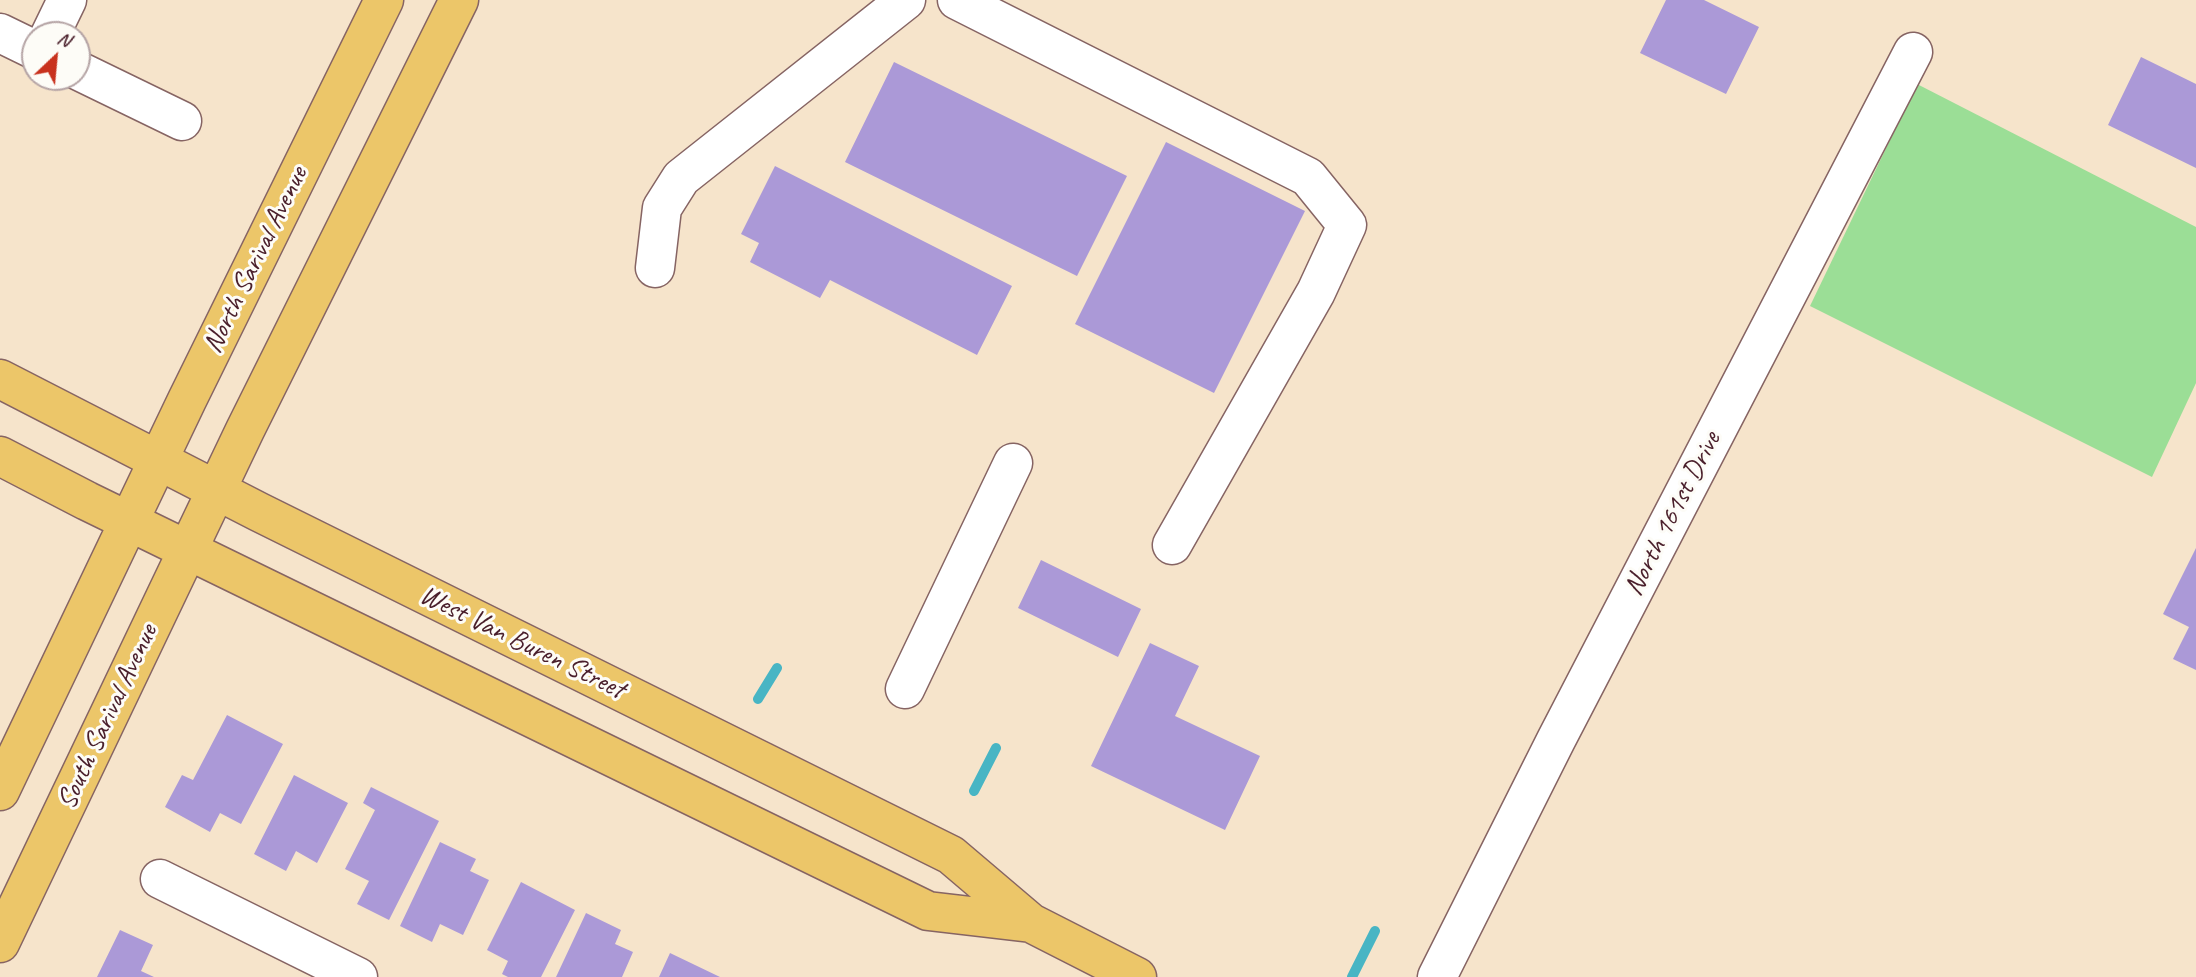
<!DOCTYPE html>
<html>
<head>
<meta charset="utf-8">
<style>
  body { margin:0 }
  #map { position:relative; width:2196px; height:977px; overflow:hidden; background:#f6e4cb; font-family:Caveat,sans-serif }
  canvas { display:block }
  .north { position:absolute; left:21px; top:21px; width:70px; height:70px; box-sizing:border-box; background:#fdfcf7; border:2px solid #b5a4a5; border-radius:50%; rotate:26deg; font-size:19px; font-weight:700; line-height:28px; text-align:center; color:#4a1f2b }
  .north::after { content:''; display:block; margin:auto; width:24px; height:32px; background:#c8321e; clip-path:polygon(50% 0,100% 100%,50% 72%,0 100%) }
</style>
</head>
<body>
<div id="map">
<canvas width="2196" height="977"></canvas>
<div class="north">N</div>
</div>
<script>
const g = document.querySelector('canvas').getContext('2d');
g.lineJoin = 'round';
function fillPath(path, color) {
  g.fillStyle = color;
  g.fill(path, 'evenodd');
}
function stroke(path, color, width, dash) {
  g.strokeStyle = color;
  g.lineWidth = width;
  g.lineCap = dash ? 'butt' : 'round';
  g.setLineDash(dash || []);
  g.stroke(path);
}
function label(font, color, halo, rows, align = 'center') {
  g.font = font + ' Caveat,sans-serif';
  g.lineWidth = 6;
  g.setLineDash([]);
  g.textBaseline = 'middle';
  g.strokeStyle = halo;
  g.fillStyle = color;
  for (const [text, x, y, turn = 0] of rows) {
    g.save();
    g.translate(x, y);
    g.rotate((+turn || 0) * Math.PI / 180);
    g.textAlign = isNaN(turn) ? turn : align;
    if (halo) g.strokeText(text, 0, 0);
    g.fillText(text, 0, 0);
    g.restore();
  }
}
const green = new Path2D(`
  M1917 84 2196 227V383L2152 477 1810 306Z`);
const stream = new Path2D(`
  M758 699 777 668
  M974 791 996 748
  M1352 977 1375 931`);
const building = new Path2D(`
  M1666 0H1704L1759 27 1726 94 1640 53Z
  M2141 57 2196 84V168L2108 125Z
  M894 62 1127 176 1077 276 845 162Z
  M1166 142 1305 211 1214 393 1075 324Z
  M775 166 1012 286 977 355 830 280 820 298 750 262 759 243 741 234Z
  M2196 548V670L2173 659 2189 627 2163 614Z
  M1041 560 1141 609 1118 657 1018 608Z
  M1150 643 1199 666 1175 716 1260 756 1225 830 1091 766Z
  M227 715 283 744 241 824 220 813 210 832 165 807 182 775 193 780Z
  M294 775 348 803 317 863 296 851 286 871 254 854Z
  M371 787 439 821 389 920 357 904 369 881 345 869 375 810 363 803Z
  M440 842 476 859 470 871 489 880 463 935 440 924 432 942 400 926Z
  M521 882 575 910 541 977H508L502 974 508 961 487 950Z
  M586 913 621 930 615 944 633 952 622 977H556Z
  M120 930 153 945 141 971 154 977H97Z
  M670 953 720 977H659Z`);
const minor = new Path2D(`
  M957 0 1308 177 1347 225 1316 292 1172 545
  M0 33 35 50
  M50 35 67 0
  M77 70 182 121
  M655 268 662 208 681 178 906 0
  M905 689 1013 463
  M160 879 358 977
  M1437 977 1556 740 1913 52`);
const major = new Path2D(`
  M0 379 259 512 951 855 1031 923 1137 977
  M0 456 87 501 928 911 1031 923
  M0 791 187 400 384 0
  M0 943 245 430 459 0`);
const streetNames = [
  ["North Sarival Avenue",256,260,-64],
  ["North 161st Drive",1673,514,-63],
  ["West Van Buren Street",522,643,26],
  ["South Sarival Avenue",108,717,-65]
];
fillPath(green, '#9bde96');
stroke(stream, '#48b5c4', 10);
fillPath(building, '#ab99d7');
stroke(minor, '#866463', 41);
stroke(major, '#866463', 41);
stroke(minor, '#fff', 38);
stroke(major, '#ecc669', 38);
label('28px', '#4a1f2b', '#fdfcf7', streetNames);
</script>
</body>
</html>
